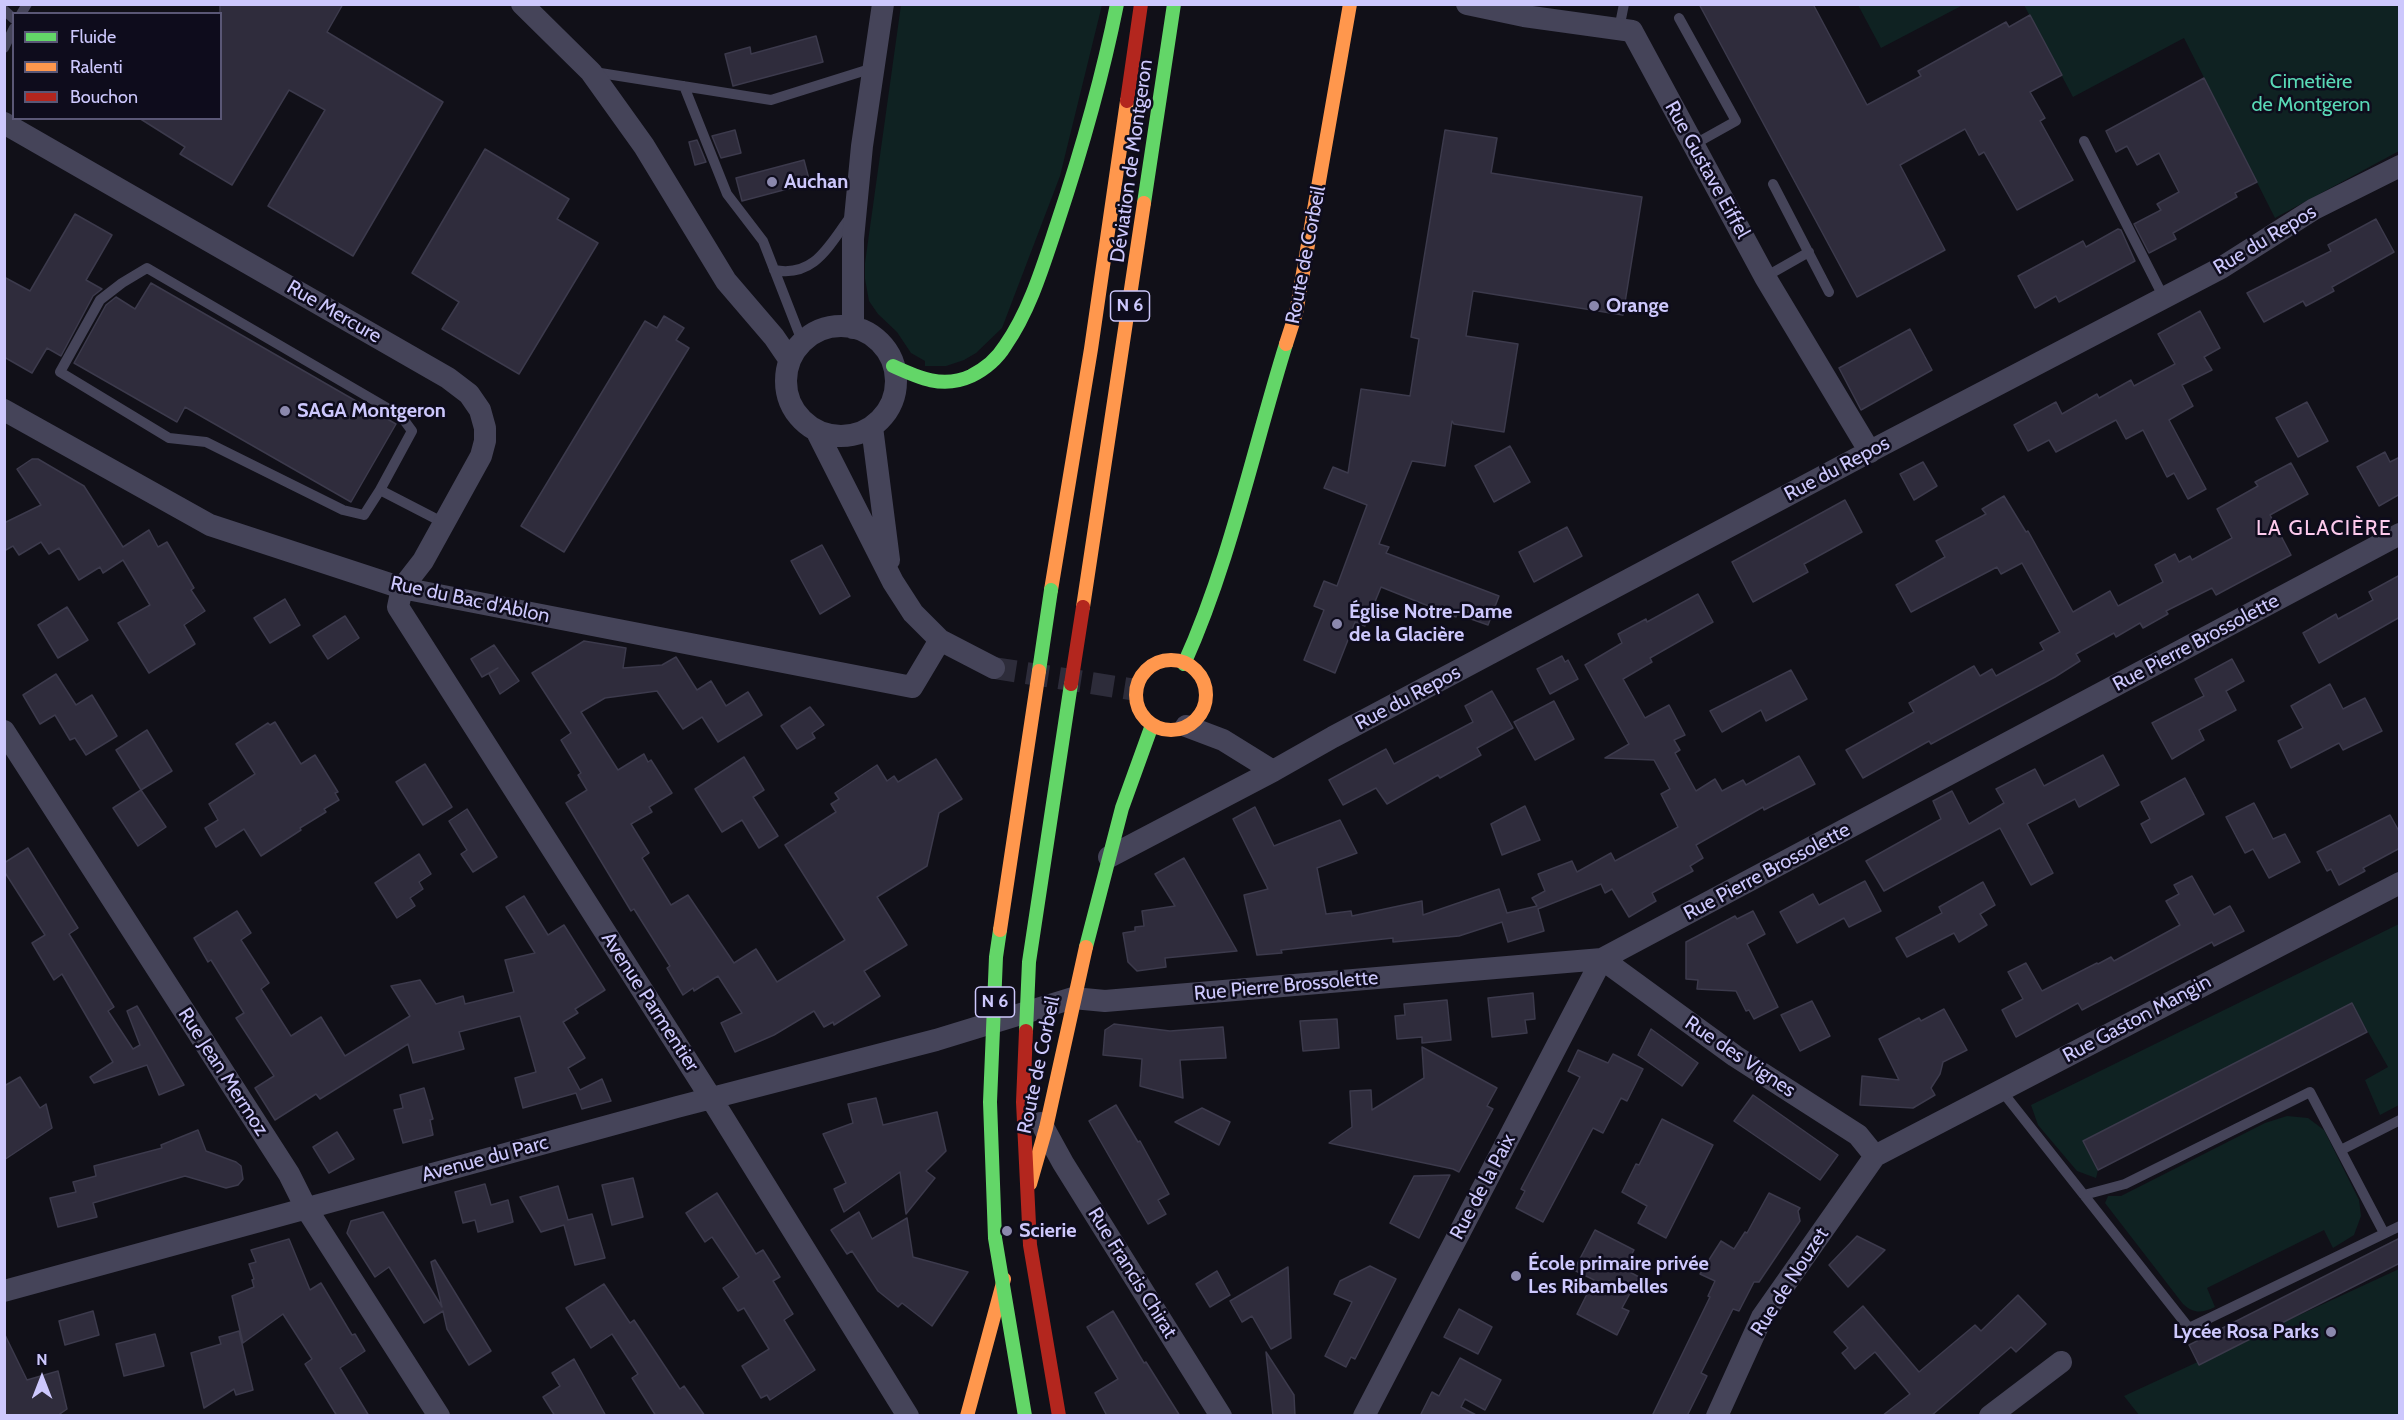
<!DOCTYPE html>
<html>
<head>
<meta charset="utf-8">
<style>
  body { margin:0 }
  #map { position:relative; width:2404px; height:1420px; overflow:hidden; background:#111018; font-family:Cabin,sans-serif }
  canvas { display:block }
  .frame { position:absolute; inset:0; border:6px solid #cdc8fd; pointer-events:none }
  .legend { position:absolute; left:12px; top:12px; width:210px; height:108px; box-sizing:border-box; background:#0e0c1c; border:2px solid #5a5776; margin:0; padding:8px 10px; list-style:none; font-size:18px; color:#cdc8fd }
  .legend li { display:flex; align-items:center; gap:12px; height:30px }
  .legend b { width:30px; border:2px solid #5a5776 }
  .north { position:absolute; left:12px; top:1348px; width:60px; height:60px; -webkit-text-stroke:4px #0e0c1c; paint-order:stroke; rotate:0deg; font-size:16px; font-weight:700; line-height:24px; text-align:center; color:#cdc8fd }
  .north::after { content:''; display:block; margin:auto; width:21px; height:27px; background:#cdc8fd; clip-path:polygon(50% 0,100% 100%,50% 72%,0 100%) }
</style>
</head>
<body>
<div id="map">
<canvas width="2404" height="1420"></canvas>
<div class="frame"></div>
<ul class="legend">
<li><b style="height:8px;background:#63d668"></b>Fluide</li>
<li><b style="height:8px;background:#ff974d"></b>Ralenti</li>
<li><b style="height:8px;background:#b3261e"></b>Bouchon</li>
</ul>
<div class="north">N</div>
</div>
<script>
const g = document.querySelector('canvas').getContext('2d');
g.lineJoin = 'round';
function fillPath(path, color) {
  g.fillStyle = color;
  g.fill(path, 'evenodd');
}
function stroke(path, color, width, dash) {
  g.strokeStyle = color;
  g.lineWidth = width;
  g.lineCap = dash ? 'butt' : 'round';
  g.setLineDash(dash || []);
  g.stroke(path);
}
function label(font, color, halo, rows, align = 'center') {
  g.font = font + ' Cabin,sans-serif';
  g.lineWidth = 5;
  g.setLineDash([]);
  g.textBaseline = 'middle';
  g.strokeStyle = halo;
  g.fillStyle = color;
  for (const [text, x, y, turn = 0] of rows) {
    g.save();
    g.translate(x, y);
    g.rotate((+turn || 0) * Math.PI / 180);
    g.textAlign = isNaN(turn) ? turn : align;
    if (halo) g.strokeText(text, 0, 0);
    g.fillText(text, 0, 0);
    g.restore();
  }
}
const green = new Path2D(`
  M901 5H1102L1060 176 1002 328 976 353 964 360 946 366H925V361L911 353 897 332 878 314 869 301 865 279V263Z
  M1858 5H1963L1881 48Z
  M2024 5H2399V151L2275 218 2184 38 2073 97Z
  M2399 924V1105L2380 1115 2365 1080 2388 1067 2352 1004 2084 1141 2098 1170 2096 1178 2077 1171 2038 1125 2031 1105Z
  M2287 1116 2308 1118 2324 1130 2359 1200 2361 1216 2354 1235 2333 1248 2324 1230 2207 1288 2215 1307C2202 1313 2194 1314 2183 1304L2105 1203 2108 1196H2121L2265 1123Z
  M2399 1269V1415H2139L2124 1396Z`);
const building = new Path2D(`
  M220 4H343L327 32 443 102 353 256 268 206 325 110 289 90 232 185 180 154 185 147 139 118H220Z
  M1699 4H1813L1867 105 1921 76 1918 71 2006 22 2009 27 2030 15 2062 75 2030 92 2045 118 2040 121 2073 180 2017 210 1984 152 1979 155 1965 129 1900 165 1945 250 1857 297Z
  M816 36 823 62 733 86 725 54 750 47 751 54Z
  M2204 78 2257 182 2235 193 2237 197 2173 233 2176 239 2149 253 2134 224 2161 210 2157 204 2179 192 2159 153 2137 165 2127 146 2116 152 2106 131Z
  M735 130 741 153 721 158 712 136Z
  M1445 130 1497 138 1491 173 1642 197 1623 315 1473 291 1466 336 1518 344 1504 432 1454 424 1452 421 1445 466 1412 461 1379 544 1389 547 1386 553 1499 596 1488 625 1457 614 1456 617 1381 587 1365 626 1355 622 1335 673 1304 660 1324 610 1314 606 1324 581 1337 586 1367 505 1324 488 1333 467 1348 473 1361 389 1410 396 1419 339 1411 337Z
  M697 140 706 162 695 165 689 142Z
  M485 149 569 199 557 219 598 243 519 374 442 329 459 302 412 273Z
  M804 160 810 183 742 201 736 178Z
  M75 214 112 235 86 280 102 289 93 296 61 356 47 348 32 373 4 357V277L30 291Z
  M2376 219 2394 252 2332 287 2334 291 2306 306 2303 301 2264 322 2247 293 2331 251 2328 245Z
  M2118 229 2121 230 2135 261 2059 302 2056 296 2035 308 2018 276 2083 241 2086 247Z
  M151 283 396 424 351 502 185 407 177 422 74 363 106 305 116 297 135 309Z
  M2200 311 2220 348 2204 357 2212 370 2182 385 2193 406 2169 420 2206 489 2188 499 2174 473 2167 477 2143 430 2126 439 2116 420 2056 452 2049 440 2028 451 2014 425 2056 402 2062 414 2097 394 2099 398 2131 380 2134 386 2175 364 2158 334Z
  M664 316 684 328 676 340 689 348 564 552 521 526 645 321 657 328Z
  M1910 329 1932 370 1861 410 1839 368Z
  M2307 402 2328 441 2298 457 2276 418Z
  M1510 446 1530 482 1494 502 1475 466Z
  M2385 452 2390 462 2400 457V494L2379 506 2357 467Z
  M32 459H38L84 486 123 547 149 530 158 547 167 542 194 588 191 590 205 611 184 625 195 644 149 673 118 623 150 605 123 560 103 573 100 567 79 580 59 548 49 554 41 542 19 555 13 546 4 551V523L41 505 17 469Z
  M1923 462 1937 486 1914 500 1900 474Z
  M2291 463 2308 494 2270 515 2291 555 2216 595 2212 588 2166 611 2168 614 2143 628 2140 623 2116 637 2114 633 2076 654 2080 661 2055 677 1931 744 1929 741 1863 778 1846 750 1914 712 1909 703 1974 666 1980 676 1992 669 1996 676 2044 650 2040 643 2060 632 2022 563 2001 574 1997 567 1911 612 1896 585 1945 557 1936 541 1986 514 1982 509 2004 496 2026 532 2028 531 2073 612 2110 591 2118 606 2163 582 2155 565 2175 554 2179 562 2190 556 2192 560 2232 538 2217 509 2258 486 2255 482Z
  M1845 500 1862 532 1804 564 1808 572 1753 602 1732 562Z
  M1567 527 1582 556 1534 582 1519 552Z
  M822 545 850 596 820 614 791 561Z
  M2400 575V617L2319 663 2303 633 2336 614 2338 619 2373 600 2369 592Z
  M1698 594 1713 622 1650 658 1652 662 1623 679 1645 718 1669 705 1685 735 1674 740 1680 750 1675 753 1696 791 1715 779 1722 791 1743 780 1746 785 1799 756 1815 784 1764 810 1763 807 1696 845 1703 858 1690 866 1693 871 1652 893 1656 901 1629 917 1612 889 1605 893 1601 884 1538 909 1544 931 1508 942 1502 922 1459 936 1393 942V938L1281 950 1282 953 1257 955 1244 895 1268 889 1233 819 1255 807 1274 846 1340 820 1357 853 1317 868 1326 914 1351 911 1352 916 1422 901 1423 915 1499 889 1507 913 1537 906 1532 898 1545 891 1538 874 1572 861 1577 872 1611 853 1615 861 1678 827 1661 794 1670 789 1654 760 1605 758 1629 744 1585 665 1622 643 1618 634 1646 619 1647 622Z
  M285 599 300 625 270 643 254 618Z
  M67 607 88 640 58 658 38 625Z
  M345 616 359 638 328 659 313 636Z
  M584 641 626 648 623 668 662 665 676 657 697 690 711 681 726 706 748 692 762 715 718 742 702 717 683 729 657 691 605 698 581 712 618 770 644 754 648 762 651 760 672 793 649 807 652 812 631 824 649 853 642 858 671 905 688 895 734 963 756 949 777 982 845 940 785 845 836 812 831 804 839 799 835 793 877 765 887 781 894 776 898 782 936 759 962 799 939 813 927 866 877 897 907 945 864 971 880 996 834 1025 833 1022 824 1027 814 1011 774 1035 735 1052 721 1023 742 1013 718 976 694 991 693 988 683 995 667 968 670 966 634 909 631 911 566 803 587 790 578 775 581 773 561 740 571 733 532 673Z
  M494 645 519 681 500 694 489 674 498 668 482 677 471 659Z
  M1562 656 1565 662 1568 660 1578 679 1550 694 1537 669Z
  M2232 659 2244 681 2226 691 2236 710 2199 730 2204 740 2172 759 2152 723 2204 696 2195 679Z
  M1791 670 1807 699 1766 721 1761 710 1722 732 1710 711Z
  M56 674 76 705 92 695 117 736 86 755 75 738 70 740 55 715 40 724 23 695Z
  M2330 684 2343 709 2365 698 2382 731 2343 750 2339 743 2291 768 2278 741 2303 728 2291 706Z
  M1492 691 1513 728 1477 748 1481 755 1440 778 1438 775 1387 804 1376 788 1343 805 1329 780 1386 749 1394 764 1473 722 1465 706Z
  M1554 701 1574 739 1535 760 1514 722Z
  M810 707 824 725 812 733 815 738 797 749 781 726Z
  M275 722 301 764 315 755 338 792 335 793 339 800 324 809 326 812 300 828 301 830 261 856 244 829 216 847 205 828 218 820 209 804 255 774 236 744 268 723 270 725Z
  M147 730 172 771 141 790 166 827 138 846 113 808 141 790 116 750Z
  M2103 755 2119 785 2079 807 2075 799 2027 824 2053 873 2031 885 2000 828 1884 891 1866 861 1941 819 1933 801 1952 791 1969 824 2004 803 1996 789 2035 769 2044 786Z
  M744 757 764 790 753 797 778 836 759 848 742 820 722 832 695 789Z
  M425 764 452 807 423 825 396 782Z
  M2185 778 2204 814 2151 843 2141 824 2150 819 2141 802Z
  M2254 803 2273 839 2285 834 2300 862 2269 878 2253 849 2245 853 2226 817Z
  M1525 806 1540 840 1502 855 1491 824Z
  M467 809 497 857 473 872 461 854 467 850 449 821Z
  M2390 815 2400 833V848L2363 868 2365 871 2339 885 2331 869 2327 871 2317 852Z
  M28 848 78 928 69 934 114 1007 108 1011 133 1049 140 1045 127 1011 137 1006 184 1085 159 1095 147 1065 94 1083 90 1077 113 1062 62 974 54 980 32 943 45 935 4 871V863Z
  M419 854 431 874 419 882 423 889 410 898 415 906 397 918 375 883Z
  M1184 858 1237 951 1165 958 1166 967 1137 971 1128 962 1123 933 1135 931V927L1144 926 1142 911 1175 906 1155 874Z
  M2192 876 2214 915 2230 906 2244 931 2214 946 2212 942 2082 1010 2078 1003 2016 1037 2002 1010 2023 999 2008 972 2026 963 2042 991 2097 963 2098 964 2111 957 2114 961 2180 925 2166 901 2179 894 2174 885Z
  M1865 881 1881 911 1849 927 1844 918 1797 943 1780 912 1813 894 1819 905Z
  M1983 882 1995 905 1980 914 1987 925 1959 942 1954 933 1907 957 1896 938 1942 913 1939 907Z
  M524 896 548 935 564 925 605 990 575 1009 578 1013 563 1022 585 1058 568 1068 580 1090 602 1079 611 1101 582 1109 576 1093 523 1108 515 1078 536 1072 520 1016 459 1032 464 1049 413 1063 408 1044 320 1099 316 1094 275 1120 255 1088 274 1076 236 1018 244 1013 211 960 208 962 194 938 237 911 251 933 241 940 269 983 261 989 291 1036 321 1017 345 1056 410 1016 391 986 420 980 436 1004 463 996 465 1004 514 992 505 960 535 953 506 907Z
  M1753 911 1765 934 1747 944 1778 1007 1754 1019 1749 1010 1746 1011 1736 991 1697 989 1698 980 1686 979V942L1735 916 1737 919Z
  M1533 993 1535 1019 1525 1020 1527 1033 1492 1037 1488 998Z
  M1447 1000 1451 1040 1422 1043V1037L1397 1039 1395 1016 1405 1015 1404 1004Z
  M1812 1001 1830 1036 1800 1051 1781 1015Z
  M2352 1003 2367 1032 2098 1170 2083 1141Z
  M1944 1009 1967 1050 1943 1062 1940 1074 1931 1088 1935 1095 1913 1108 1860 1105 1862 1076 1899 1080 1879 1039 1919 1018 1921 1021Z
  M1337 1019 1339 1048 1303 1051 1300 1021Z
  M1114 1024 1170 1031 1223 1027 1226 1058 1180 1060 1183 1098 1140 1086 1142 1059 1103 1055 1105 1030Z
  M1651 1029 1698 1063 1682 1086 1638 1055Z
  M1422 1047 1497 1088 1487 1106 1493 1109 1459 1172 1453 1169 1329 1143 1352 1127 1350 1091 1371 1090 1372 1110 1424 1078Z
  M1578 1050 1608 1063 1613 1054 1643 1069 1627 1101 1621 1098 1603 1133 1593 1128 1543 1222 1516 1208 1525 1191 1521 1189 1580 1077 1568 1071Z
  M20 1077 40 1108 46 1104 52 1128 4 1160V1086Z
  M424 1088 433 1119 430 1120 433 1135 403 1143 394 1110 403 1108 400 1095Z
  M1753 1095 1838 1155 1820 1180 1734 1121Z
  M876 1098 883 1125 937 1112 946 1151 926 1171 935 1178 906 1214 900 1172 844 1212 834 1189 846 1183 823 1134 853 1123 848 1104Z
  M1116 1105 1138 1142 1140 1141 1169 1194 1158 1200 1166 1214 1148 1224 1089 1121Z
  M1202 1108 1230 1122 1219 1145 1175 1122Z
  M1662 1119 1713 1145 1666 1238 1638 1223 1647 1206 1622 1192 1636 1164 1639 1165Z
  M198 1130 206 1151 236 1162 241 1166 243 1179 238 1185 226 1188 185 1176 93 1203 97 1217 58 1227 50 1198 76 1192 73 1182 96 1176 94 1166 162 1148 161 1145Z
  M337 1132 354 1159 329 1173 313 1147Z
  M1450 1175 1419 1238 1390 1223 1414 1176Z
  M633 1178 643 1217 612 1225 602 1185Z
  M485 1184 491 1205 508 1200 513 1222 478 1232 475 1220 463 1223 455 1192Z
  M558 1186 568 1220 592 1214 605 1258 575 1265 564 1225 541 1232 520 1197Z
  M717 1193 756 1254 763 1250 780 1277 773 1281 793 1314 784 1320 815 1370 770 1400 767 1395 761 1398 742 1366 769 1349 744 1308 738 1311 723 1288 739 1277 712 1237 705 1242 686 1213Z
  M1769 1193 1800 1208 1798 1211 1800 1221 1759 1282H1754L1739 1311 1733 1309 1701 1373 1707 1376 1687 1416H1652L1710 1297 1708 1296 1715 1281 1700 1274 1721 1241 1734 1249 1745 1232 1747 1233Z
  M383 1212 442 1307 431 1262 435 1260 491 1351 469 1365 447 1329 443 1311 424 1323 389 1267 375 1277 347 1233 351 1221Z
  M859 1212 872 1239 907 1218 913 1257 968 1272 932 1326 902 1303 898 1307 878 1291 852 1251 847 1254 831 1230Z
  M1595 1230 1634 1250 1624 1269 1639 1277 1622 1308 1629 1311 1617 1335 1577 1314 1594 1280 1574 1270Z
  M1857 1236 1885 1250 1848 1287 1829 1265Z
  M2400 1238V1263L2199 1365 2189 1345Z
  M289 1239 310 1290 321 1283 352 1335 355 1334 365 1351 340 1368 369 1416H337L305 1364 312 1359 283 1314 243 1343 232 1296 254 1287 252 1280 254 1279 249 1264 256 1262 251 1250Z
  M1370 1266 1396 1279 1355 1359 1351 1357 1346 1367 1325 1356 1352 1302 1334 1294 1340 1281Z
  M1288 1267 1291 1338 1271 1349 1252 1316 1242 1322 1230 1301Z
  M1217 1271 1230 1295 1210 1307 1196 1284Z
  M604 1284 630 1323 634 1320 680 1389 684 1386 705 1416H656L632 1378 638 1374 612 1334 591 1348 566 1308Z
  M2018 1295 2046 1324 2016 1352 2011 1347 1931 1416H1882L1910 1394 1875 1352 1855 1369 1842 1353 1848 1348 1834 1332 1863 1306 1919 1372 1975 1325 1981 1331Z
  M1459 1309 1492 1327 1478 1354 1444 1337Z
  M93 1311 99 1335 65 1345 59 1321Z
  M1113 1311 1144 1363 1146 1362 1180 1416H1107L1095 1393 1118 1379 1087 1327Z
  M239 1331 253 1390 236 1395 234 1389 204 1408 191 1353 221 1344 219 1337Z
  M4 1333 27 1380 58 1371 67 1409 57 1416H4Z
  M155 1334 164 1366 124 1376 116 1344Z
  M1266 1352 1294 1395 1295 1416H1273Z
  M1460 1358 1501 1380 1485 1410 1465 1399 1461 1407 1478 1416H1420L1432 1392 1439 1396Z
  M574 1359 606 1416H555L543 1397 560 1386 552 1373Z`);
const streetTunnel = new Path2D(`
  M994 668 1136 690`);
const lane = new Path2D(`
  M4 10 14 19
  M21 14 27 4
  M1679 18 1736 121 1693 145
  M1619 29 1624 4
  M4 48 14 28
  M594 72 771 100 873 68
  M684 86 727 194 763 241 802 341
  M2084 141 2164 298
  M1773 184 1829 292
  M774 270C815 278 829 245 851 216
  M1765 277 1809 252
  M380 490 412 431 401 416 147 268 122 283 100 300 60 372 169 438 206 442 343 510 364 515 380 490 444 523
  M2001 1090 2189 1328 2400 1226
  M2341 1150 2400 1120
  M2084 1195 2125 1184 2310 1092 2384 1233`);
const street = new Path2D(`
  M522 4 591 72 644 146 726 281 774 337 789 359
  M1467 4 1524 16 1632 31 1765 277 1870 452
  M4 123 448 378 469 394 480 410 485 428V441L481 456 423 561 402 588 398 607 711 1098 908 1416
  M786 381a55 55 0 1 1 110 0a55 55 0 1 1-110 0Z
  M853 328V239L862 146 883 4
  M4 410 210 525 402 588 912 687 940 640
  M872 427 889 560
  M818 434 893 582 913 613 940 640 994 668
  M1186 726 1223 740 1273 771
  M4 731 289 1174 306 1208 439 1416
  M1109 857 1273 771 1333 737 1882 445 2221 268 2314 209 2400 166
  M1041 1123 1063 1163 1221 1416
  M4 1291 677 1107 936 1040 1073 998 1105 1001 1602 959 2400 534
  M1364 1416 1602 959 1735 1056 1858 1135 1875 1156
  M1717 1416 1762 1317 1875 1156 2400 883
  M1990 1416 2061 1362`);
const fast = new Path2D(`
  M1144 203 1174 4
  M893 366C919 378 943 389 971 376 985 369 997 359 1005 346 1030 310 1043 266 1057 224 1081 152 1102 79 1117 4
  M1184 664C1230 562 1253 450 1286 344
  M1086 947 1122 808 1152 725`);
const slow = new Path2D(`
  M1286 344 1296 313 1350 4
  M1051 590 1091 349 1127 101
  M1083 607 1144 203
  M1136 695a35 35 0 1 1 70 0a35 35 0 1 1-70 0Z
  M1030 1184 1046 1128 1086 947
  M967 1416 1004 1279`);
const jam = new Path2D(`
  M1127 101 1141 4`);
const fastBridge = new Path2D(`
  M1039 671 1051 590
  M1000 930 996 957 990 1102 995 1238 1025 1416
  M1026 1031 1029 962 1071 684`);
const slowBridge = new Path2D(`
  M1000 930 1039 671`);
const jamBridge = new Path2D(`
  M1071 684 1083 607
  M1026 1031 1023 1102 1030 1245 1059 1416`);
const markers = [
  [772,182,6,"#8b88ad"],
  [1594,306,6,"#8b88ad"],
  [285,411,6,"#8b88ad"],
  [1337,624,6,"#8b88ad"],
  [1007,1231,6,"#8b88ad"],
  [1516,1276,6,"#8b88ad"],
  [2331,1332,6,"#8b88ad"]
];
const shields = [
  [1130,306,39],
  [995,1002,39]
];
const shieldNames = [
  ["N 6",1130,306],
  ["N 6",995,1002]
];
const parkNames = [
  ["Cimetière",2311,82],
  ["de Montgeron",2311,105]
];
const streetNames = [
  ["Déviation de Montgeron",1132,161,-82],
  ["Rue Gustave Eiffel",1707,170,61],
  ["Rue du Repos",2265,240,-31],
  ["Route de Corbeil",1306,255,-79],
  ["Rue Mercure",334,312,30],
  ["Rue du Repos",1837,469,-28],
  ["Rue du Bac d'Ablon",470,600,12],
  ["Rue Pierre Brossolette",2196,643,-28],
  ["Rue du Repos",1408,698,-28],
  ["Rue Pierre Brossolette",1767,872,-28],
  ["Rue Pierre Brossolette",1286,986,-5],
  ["Avenue Parmentier",650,1002,57],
  ["Rue Gaston Mangin",2137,1019,-28],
  ["Rue des Vignes",1740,1057,34],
  ["Route de Corbeil",1039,1065,-78],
  ["Rue Jean Mermoz",223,1072,57],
  ["Avenue du Parc",485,1159,-15],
  ["Rue de la Paix",1483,1187,-62],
  ["Rue Francis Chirat",1132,1273,58],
  ["Rue de Nouzet",1790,1282,-57]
];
const poiNames = [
  ["Auchan",784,182],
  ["Orange",1606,306],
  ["SAGA Montgeron",297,411],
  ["Église Notre-Dame",1349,612],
  ["de la Glacière",1349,635],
  ["Scierie",1019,1231],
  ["École primaire privée",1528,1264],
  ["Les Ribambelles",1528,1287],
  ["Lycée Rosa Parks",2319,1332,"right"]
];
const neighbourhoodNames = [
  ["LA GLACIÈRE",2324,529]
];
fillPath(green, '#0f2222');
fillPath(building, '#2f2c3c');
stroke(building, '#3c3a4c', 1.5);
stroke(streetTunnel, '#2d2c3a', 22, [22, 11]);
stroke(lane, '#454459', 10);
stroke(street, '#454459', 22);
stroke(fast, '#63d668', 14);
stroke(slow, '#ff974d', 14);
stroke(jam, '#b3261e', 14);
stroke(fastBridge, '#63d668', 14);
stroke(slowBridge, '#ff974d', 14);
stroke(jamBridge, '#b3261e', 14);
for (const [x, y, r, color] of markers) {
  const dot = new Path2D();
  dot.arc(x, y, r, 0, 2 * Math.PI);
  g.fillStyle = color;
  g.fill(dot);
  stroke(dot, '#0e0c1c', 2);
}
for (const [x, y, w] of shields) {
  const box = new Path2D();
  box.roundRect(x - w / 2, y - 15, w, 30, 4.5);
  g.fillStyle = '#0e0c1c';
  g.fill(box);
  stroke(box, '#cdc8fd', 1.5);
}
label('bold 18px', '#cdc8fd', null, shieldNames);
label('20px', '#59d9b6', '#0e0c1c', parkNames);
label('20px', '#cdc8fd', '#0e0c1c', streetNames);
label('bold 20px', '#cdc8fd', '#0e0c1c', poiNames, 'left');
g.letterSpacing = '1.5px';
label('21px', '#fdcaec', '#0e0c1c', neighbourhoodNames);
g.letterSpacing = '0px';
</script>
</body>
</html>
